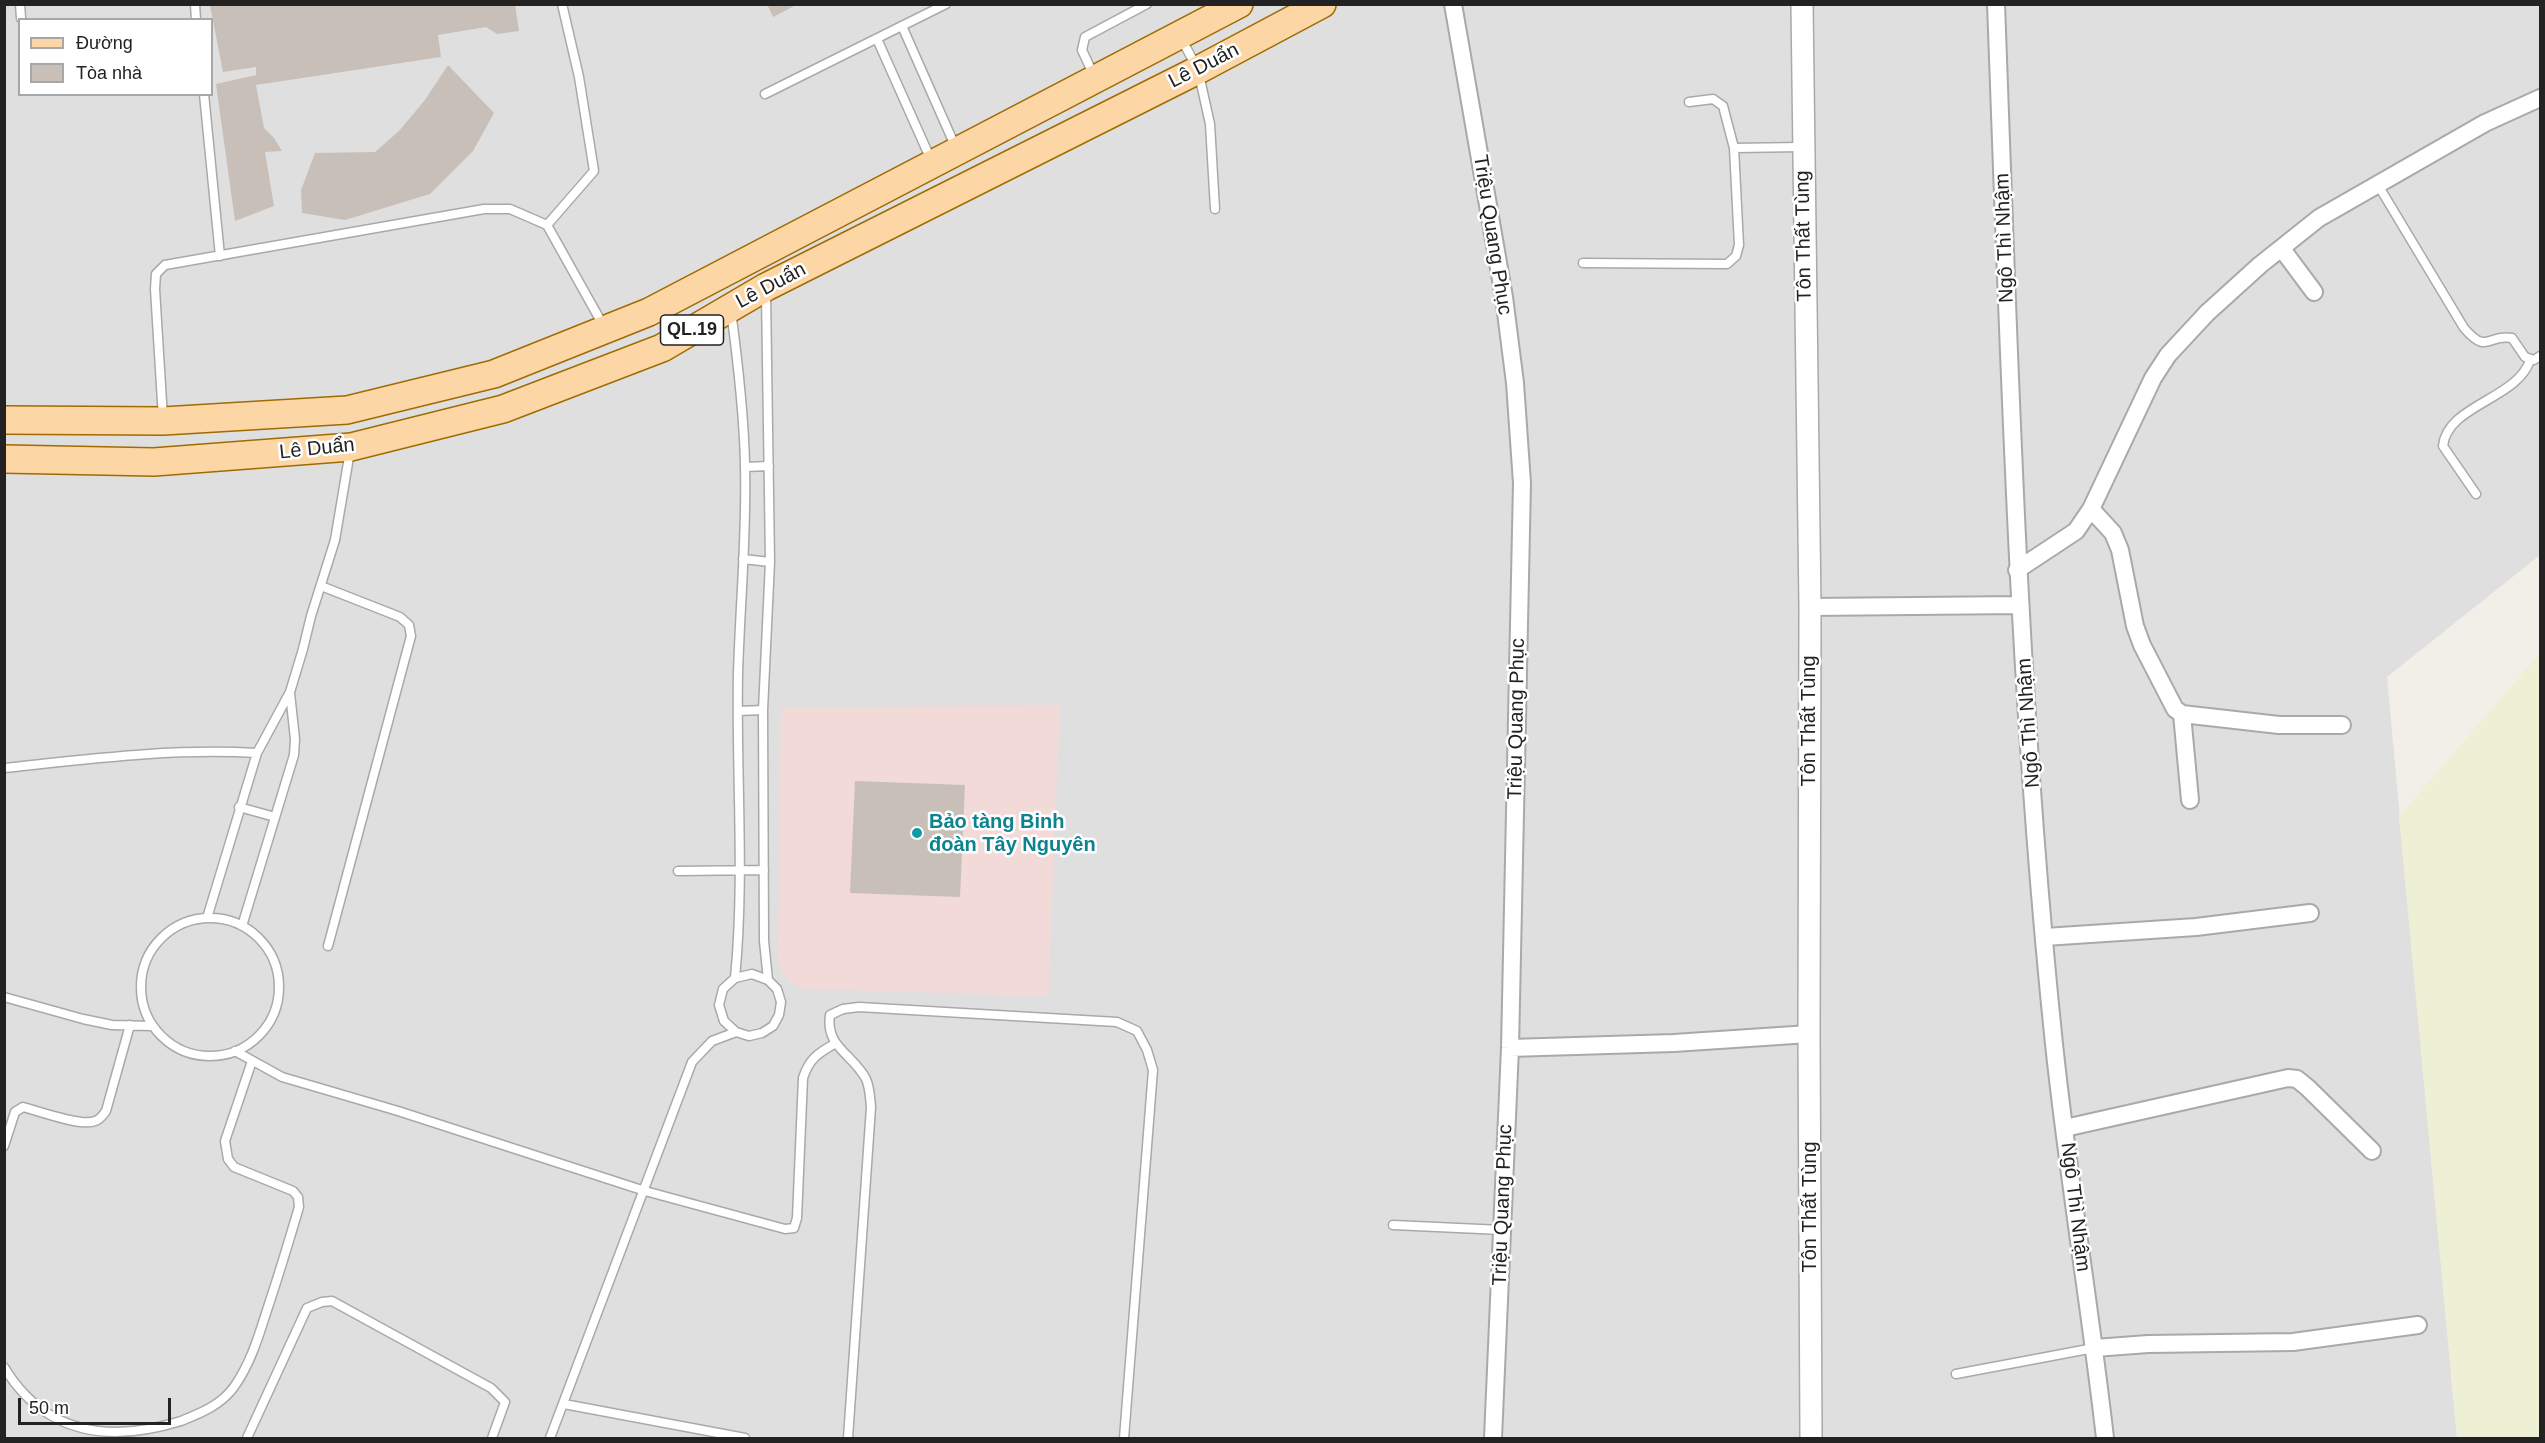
<!DOCTYPE html>
<html>
<head>
<meta charset="utf-8">
<style>
  body { margin:0 }
  #map { position:relative; width:2545px; height:1443px; overflow:hidden; background:#f2efe9; font-family:Arial,sans-serif }
  canvas { display:block }
  .frame { position:absolute; inset:0; border:6px solid #222; pointer-events:none }
  .legend { position:absolute; left:18px; top:18px; width:195px; height:78px; box-sizing:border-box; background:#fff; border:2px solid #a7a7a7; margin:0; padding:8px 10px; list-style:none; font-size:18px; color:#222 }
  .legend li { display:flex; align-items:center; gap:12px; height:30px }
  .legend b { width:30px; border:2px solid #a7a7a7 }
  .scale { position:absolute; left:18px; top:1398px; width:153px; height:27px; box-sizing:border-box; border:3px solid #222; border-top:0; padding-left:8px; font-size:18px; line-height:21px; white-space:nowrap; color:#222; -webkit-text-stroke:4px #fff; paint-order:stroke }
</style>
</head>
<body>
<div id="map">
<canvas width="2545" height="1443"></canvas>
<div class="frame"></div>
<ul class="legend">
<li><b style="height:8px;background:#fcd6a4"></b>Đường</li>
<li><b style="height:16px;background:#c7bfb8"></b>Tòa nhà</li>
</ul>
<div class="scale">50 m</div>
</div>
<script>
const g = document.querySelector('canvas').getContext('2d');
g.lineJoin = 'round';
function fillPath(path, color) {
  g.fillStyle = color;
  g.fill(path, 'evenodd');
}
function stroke(path, color, width, dash) {
  g.strokeStyle = color;
  g.lineWidth = width;
  g.lineCap = dash ? 'butt' : 'round';
  g.setLineDash(dash || []);
  g.stroke(path);
}
function label(font, color, halo, rows, align = 'center') {
  g.font = font + ' Arial,sans-serif';
  g.lineWidth = 5;
  g.setLineDash([]);
  g.textBaseline = 'middle';
  g.strokeStyle = halo;
  g.fillStyle = color;
  for (const [text, x, y, turn = 0] of rows) {
    g.save();
    g.translate(x, y);
    g.rotate((+turn || 0) * Math.PI / 180);
    g.textAlign = isNaN(turn) ? turn : align;
    if (halo) g.strokeText(text, 0, 0);
    g.fillText(text, 0, 0);
    g.restore();
  }
}
const residential = new Path2D(`
  M5 5H2540V555L2387 677 2457 1438H5ZM20 20H212V94H20Z`);
const commercial = new Path2D(`
  M1060 705 1048 996 806 989 790 983 782 972 778 958 781 708Z`);
const farmland = new Path2D(`
  M2540 653V1438H2457L2399 816Z`);
const building = new Path2D(`
  M515 4 519 31 497 34 486 27 438 35 441 57 256 85 264 128 274 138 282 151 265 152 274 206 235 221 216 84 256 75V67L223 72 210 5Z
  M767 4H798L773 17Z
  M448 65 494 113 473 151 430 194 345 220 302 213 301 190 315 153 375 152 399 131 425 100Z
  M855 781 965 785 960 897 850 893Z`);
const service = new Path2D(`
  M20 4 21 18
  M195 4 196 20
  M902 26 956 148
  M1181 38 1198 70 1210 124 1215 209
  M877 39 932 162
  M1094 76 1082 50 1085 37 1147 4
  M204 94 220 256
  M765 94 946 4
  M1689 102 1713 99 1723 106 1734 148
  M2378 185 2464 328C2488 356 2488 333 2512 338L2525 357 2534 360 2540 356
  M547 225 594 171 579 77 562 4
  M1583 263 1727 264 1736 256 1739 245 1734 148 1802 147
  M766 293 770 562 763 710 764 941 768 980 777 989 781 1002 779 1015 773 1026 762 1033 749 1036 736 1032 724 1021 719 1005 723 989 735 978 752 974 768 980
  M731 311C738 363 744 413 745 465 747 534 740 604 738 674 736 775 745 877 735 978
  M163 418 155 289 156 274 165 265 484 209H510L547 225 603 325
  M745 467 769 466
  M2476 494 2443 446C2447 405 2518 399 2530 360
  M743 559 770 562
  M321 586 400 617 409 625 411 636 328 946
  M738 711 763 710
  M4 768C89 759 172 748 257 753
  M239 807 275 817
  M678 871 764 870
  M141 987a69 69 0 1 1 138 0a69 69 0 1 1-138 0Z
  M207 918 257 753 290 692 303 649 311 616 335 540 350 451
  M242 926 294 755 295 739 290 693
  M4 997 83 1019 112 1025 152 1026
  M235 1051 282 1077 398 1111 645 1191 785 1229 794 1228 797 1218 803 1078C809 1059 818 1053 836 1043
  M4 1146 15 1112 23 1107C38 1111 82 1127 95 1121 100 1120 103 1115 106 1111L130 1025
  M1393 1225 1502 1230
  M4 1367C45 1435 110 1443 181 1421 201 1413 221 1405 234 1387 251 1363 259 1335 268 1307 279 1274 289 1241 299 1207L298 1197 293 1191 234 1167 228 1159 225 1141 252 1061
  M1956 1374 2094 1348
  M564 1404 745 1438
  M247 1438 307 1308 322 1302 332 1301 491 1388 505 1402 492 1438
  M550 1438 692 1062 712 1041 736 1032
  M848 1438 871 1107C870 1098 870 1088 866 1079 853 1054 825 1047 830 1015L843 1009 859 1007 1117 1022 1137 1031 1147 1050 1153 1070 1124 1438`);
const minor = new Path2D(`
  M1453 4 1504 297 1515 383 1522 483 1510 1048 1493 1438
  M1996 4C2009 351 2018 699 2054 1044 2068 1176 2090 1307 2105 1438
  M2282 249 2314 292
  M2091 509 2113 533 2120 550 2135 626 2142 645 2175 709 2182 714 2279 725H2342
  M2017 570 2076 531 2091 509 2153 378 2168 355 2207 313 2260 265 2319 218 2485 123 2540 98
  M1810 607 2020 605
  M2182 714 2190 800
  M2045 937 2196 927 2310 913
  M1510 1048 1674 1043 1809 1034
  M2065 1128 2288 1078 2297 1079 2308 1088 2372 1151
  M2095 1348 2148 1344 2293 1342 2418 1325`);
const tertiary = new Path2D(`
  M1802 4 1810 607 1809 1034 1811 1438`);
const primary = new Path2D(`
  M4 420 163 421 347 410 494 374 649 312 1239 4
  M4 459 154 462 351 447 503 409 662 348 766 287 1198 70 1322 4`);
const markers = [
  [917,833,6,"#0f9aa8"]
];
const shields = [
  [692,330,63]
];
const shieldNames = [
  ["QL.19",692,330]
];
const streetNames = [
  ["Lê Duẩn",1204,66,-27],
  ["Triệu Quang Phục",1492,235,81],
  ["Tôn Thất Tùng",1804,236,-91],
  ["Ngô Thì Nhậm",2005,238,-92],
  ["Lê Duẩn",771,286,-28],
  ["Lê Duẩn",317,449,-6],
  ["Triệu Quang Phục",1517,719,-89],
  ["Tôn Thất Tùng",1809,721,-90],
  ["Ngô Thì Nhậm",2029,723,-94],
  ["Triệu Quang Phục",1503,1205,-88],
  ["Tôn Thất Tùng",1810,1207,-90],
  ["Ngô Thì Nhậm",2075,1207,83]
];
const cultureNames = [
  ["Bảo tàng Binh",929,822],
  ["đoàn Tây Nguyên",929,845]
];
fillPath(residential, '#e0dfdf');
fillPath(commercial, '#f2dad9');
fillPath(farmland, '#eef0d5');
fillPath(building, '#c7bfb8');
stroke(service, '#a9a9a9', 11);
stroke(minor, '#a9a9a9', 20);
stroke(tertiary, '#a9a9a9', 24);
stroke(primary, '#a06b00', 30);
stroke(service, '#fff', 8);
stroke(minor, '#fff', 16);
stroke(tertiary, '#fff', 21);
stroke(primary, '#fcd6a4', 27);
for (const [x, y, r, color] of markers) {
  const dot = new Path2D();
  dot.arc(x, y, r, 0, 2 * Math.PI);
  g.fillStyle = color;
  g.fill(dot);
  stroke(dot, '#fff', 2);
}
for (const [x, y, w] of shields) {
  const box = new Path2D();
  box.roundRect(x - w / 2, y - 15, w, 30, 4.5);
  g.fillStyle = '#fff';
  g.fill(box);
  stroke(box, '#222', 1.5);
}
label('bold 18px', '#222', null, shieldNames);
label('20px', '#222', '#fff', streetNames);
label('bold 20px', '#0d838f', '#fff', cultureNames, 'left');
</script>
</body>
</html>
